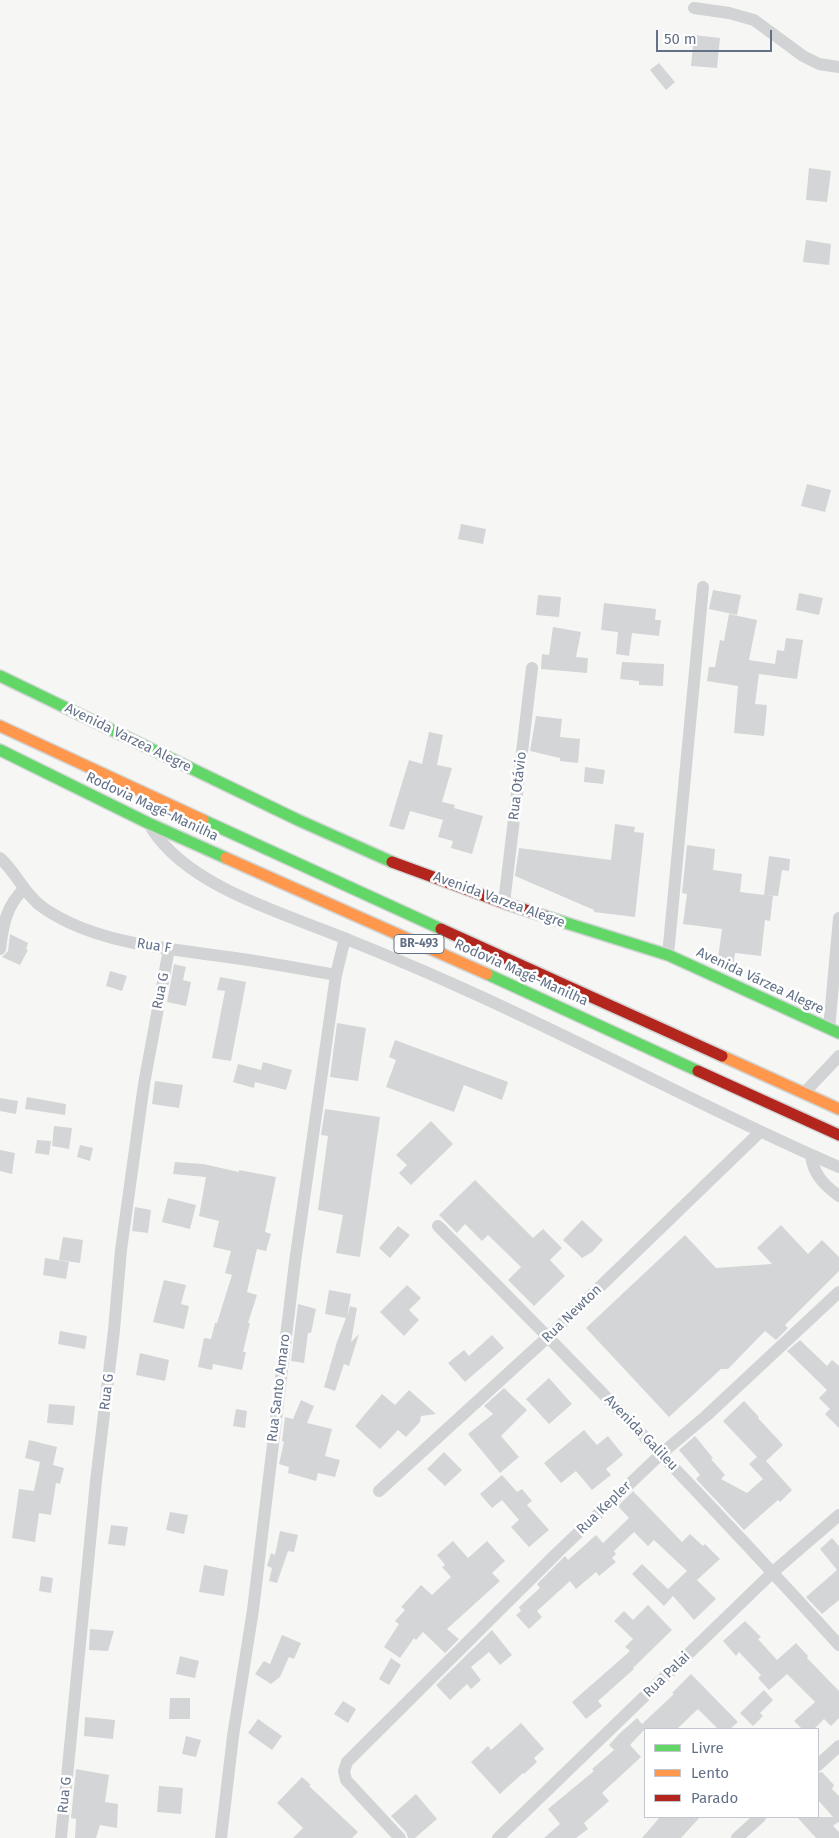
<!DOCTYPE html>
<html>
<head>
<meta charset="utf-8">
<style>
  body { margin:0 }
  #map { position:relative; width:839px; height:1838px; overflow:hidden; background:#f6f7f5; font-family:"Fira Sans",sans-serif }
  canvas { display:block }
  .legend { position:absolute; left:644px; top:1728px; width:175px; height:90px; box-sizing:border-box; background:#fff; border:1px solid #c1c6cf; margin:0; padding:6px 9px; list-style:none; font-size:15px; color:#637188 }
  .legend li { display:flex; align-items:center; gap:10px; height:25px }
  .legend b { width:25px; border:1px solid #c1c6cf }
  .scale { position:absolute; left:656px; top:30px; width:116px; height:22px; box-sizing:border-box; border:2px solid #637188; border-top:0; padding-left:6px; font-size:15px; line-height:18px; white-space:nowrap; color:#637188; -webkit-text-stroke:4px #fff; paint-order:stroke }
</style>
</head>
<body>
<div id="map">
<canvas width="839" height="1838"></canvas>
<ul class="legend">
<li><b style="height:6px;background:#63d668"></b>Livre</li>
<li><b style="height:6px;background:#ff974d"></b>Lento</li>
<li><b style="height:6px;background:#b3261e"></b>Parado</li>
</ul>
<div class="scale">50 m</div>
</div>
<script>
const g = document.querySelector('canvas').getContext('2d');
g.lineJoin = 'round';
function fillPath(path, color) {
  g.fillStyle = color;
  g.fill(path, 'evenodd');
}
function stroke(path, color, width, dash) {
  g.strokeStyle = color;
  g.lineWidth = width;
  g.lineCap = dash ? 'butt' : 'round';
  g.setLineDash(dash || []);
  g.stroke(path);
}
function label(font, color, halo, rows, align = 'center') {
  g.font = font + ' "Fira Sans",sans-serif';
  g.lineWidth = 5;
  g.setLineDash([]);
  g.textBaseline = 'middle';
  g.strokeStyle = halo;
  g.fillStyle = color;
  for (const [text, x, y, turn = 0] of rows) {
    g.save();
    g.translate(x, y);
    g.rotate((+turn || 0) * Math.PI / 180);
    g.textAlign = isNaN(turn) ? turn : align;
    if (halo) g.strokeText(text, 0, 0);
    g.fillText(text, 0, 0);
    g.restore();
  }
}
const building = new Path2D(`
  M694 35 720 38 717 68 691 66Z
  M659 63 675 82 666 90 650 70Z
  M809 168 831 171 827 202 806 200Z
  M806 240 831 244 829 265 803 262Z
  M807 484 831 490 825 512 801 506Z
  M461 524 486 529 483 544 458 539Z
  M713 590 741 595 737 615 709 609Z
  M799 593 823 598 819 615 796 610Z
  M538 595 561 597 559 617 536 615Z
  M604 603 656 609 655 620H661L659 636 632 633 629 656 616 654 618 632 601 630Z
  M729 614 757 620 749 660 775 664 777 650 784 651 786 638 803 640 797 679 759 674 755 704 767 705 764 736 734 733 738 686 707 681 709 667H715L720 640 724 641Z
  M553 627 581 632 576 657 588 658 587 673 541 669 542 654 549 655Z
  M622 662 664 664 663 686 639 685V681L620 679Z
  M536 716 562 719 560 737 580 739 578 763 560 761V758L530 751Z
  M429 732 443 735 437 765 452 768 442 802 455 805 454 808 483 816 472 854 451 848 453 841 438 837 443 820 410 811 404 830 389 826 409 760 422 764Z
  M585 767 605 770 603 784 584 782Z
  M615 824 635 827 634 832 644 833 635 917 594 912V910L515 876 519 848 611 860Z
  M687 845 715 849 713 870 742 874 740 892 773 896 770 921 765 920 761 956 735 953 733 970 725 969 717 965 722 929 683 924 687 894 682 893Z
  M769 856 790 859 789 871 782 870 778 896 764 895Z
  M10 934 28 943 26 949 28 950 20 965 2 957 8 951Z
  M174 964 186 967 183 980 191 982 186 1006 167 1002Z
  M110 971 127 976 122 991 106 986Z
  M220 977 246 982 231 1061 212 1058 225 991 217 990Z
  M337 1023 366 1028 358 1081 330 1077Z
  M395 1040 508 1082 502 1100 464 1085 454 1112 386 1087 396 1060 389 1057Z
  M263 1062 292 1070 286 1090 255 1082 254 1088 233 1082 238 1064 261 1070Z
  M155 1081 183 1085 179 1108 152 1104Z
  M27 1097 66 1104 65 1115 25 1109Z
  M0 1098 18 1101 16 1114 0 1111Z
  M325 1109 380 1117 360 1257 336 1253 343 1215 318 1210 328 1136 321 1135Z
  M431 1121 453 1144 411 1185 399 1173 407 1165 396 1155Z
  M54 1126 72 1128 69 1149 52 1146Z
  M37 1140 51 1141 49 1155 35 1153Z
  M80 1145 93 1148 90 1161 77 1157Z
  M0 1150 15 1153 12 1174 0 1171Z
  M175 1162 203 1164 239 1172V1170L276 1177 265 1232 271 1234 266 1251 257 1249 247 1292 257 1295 248 1323H250L243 1352H246L242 1370 213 1364 212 1370 198 1367 204 1338 211 1339 215 1323H217L232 1275 225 1273 231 1251 213 1247 219 1221 199 1216 206 1177 173 1174Z
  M475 1180 533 1238 543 1229 562 1248 550 1260 565 1276 534 1306 508 1280 521 1267 488 1235 482 1241 465 1224 457 1233 439 1215Z
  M168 1198 196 1205 190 1229 162 1222Z
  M135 1207 151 1210 148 1233 132 1231Z
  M582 1220 603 1240 592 1252 582 1258 563 1240Z
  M781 1225 808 1254 822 1240 839 1257V1271L785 1325 788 1328 776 1340 765 1331 728 1369H721L669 1417 586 1328 685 1235 716 1268 772 1264 757 1248Z
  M398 1226 410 1235 390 1258 379 1248Z
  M63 1237 83 1240 80 1263 59 1260Z
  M45 1258 69 1262 66 1279 43 1275Z
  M164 1280 186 1285 181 1304 189 1306 184 1329 153 1322Z
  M407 1285 421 1298 409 1310 419 1320 404 1336 380 1312Z
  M329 1290 351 1294 347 1317 350 1306 357 1308 351 1342 359 1334 349 1366 344 1364 335 1391 324 1387 337 1342 346 1318 325 1314Z
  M298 1304 316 1309 311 1333H308L304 1363 291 1361Z
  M60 1331 87 1336 85 1349 58 1344Z
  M492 1335 504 1348 465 1382 448 1363 464 1350 469 1356Z
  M800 1340 827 1366 832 1360 839 1366V1428L825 1414 830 1409 819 1398 827 1390 787 1351Z
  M140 1353 169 1360 165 1381 136 1375Z
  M549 1378 572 1404 549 1424 526 1399Z
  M504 1388 527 1410 501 1436 519 1457 500 1473 468 1434 493 1414 484 1406Z
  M409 1390 436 1414 421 1416 420 1422 406 1437 398 1430 380 1449 355 1426 382 1394 395 1405Z
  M301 1400 314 1406 307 1423 332 1429 325 1456 340 1460 335 1477 318 1473 316 1481 288 1473 289 1467 279 1464 284 1442 282 1441 285 1417 293 1419Z
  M744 1401 759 1417 758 1418 783 1445 766 1461 792 1490 780 1502 778 1500 744 1530 696 1479 700 1475 679 1450 695 1436 713 1458 711 1459 725 1475 721 1479 747 1493 763 1479 749 1464 757 1457 723 1421Z
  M49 1404 75 1406 73 1425 47 1423Z
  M236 1409 247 1411 245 1428 233 1426Z
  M584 1430 597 1445 608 1436 623 1455 606 1469 611 1475 592 1490 576 1471 561 1483 544 1463Z
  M29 1440 57 1447 53 1465 64 1468 60 1484 56 1483 51 1515 39 1513 35 1542 12 1538 19 1489 34 1491 40 1462 25 1458Z
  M444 1452 462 1470 445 1486 427 1469Z
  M502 1475 517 1492 522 1489 532 1501 527 1505 549 1530 529 1547 511 1527 519 1520 502 1500 492 1508 480 1494Z
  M633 1491 682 1542 690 1534 703 1546 705 1544 720 1559 697 1580 716 1599 694 1620 673 1596 664 1606 632 1574 642 1564 668 1589 687 1571 654 1540 648 1546 634 1532 614 1551 616 1554 612 1558 616 1562 599 1576 596 1572 576 1589 570 1581 537 1611 542 1617 529 1629 516 1615 521 1611 519 1607 540 1588 537 1584 565 1556 568 1560 596 1535 603 1543 629 1518 618 1506Z
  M170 1512 188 1515 184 1534 166 1530Z
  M111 1525 128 1527 125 1546 108 1544Z
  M280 1531 298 1535 294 1552 288 1551 277 1583 269 1581 272 1568 267 1566 271 1553 275 1555Z
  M832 1538 839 1546V1600L822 1614 806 1597 837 1570 820 1549Z
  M453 1541 468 1558 487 1541 505 1561 492 1573 500 1581 447 1629 459 1639 445 1653 423 1632 416 1640 414 1638 400 1658 384 1647 399 1624 395 1621 405 1610 401 1607 421 1585 432 1595 451 1577 442 1567 445 1565 437 1555Z
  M204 1565 228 1570 224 1596 199 1592Z
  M41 1576 53 1578 51 1593 39 1591Z
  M648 1605 672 1630 633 1668 634 1669 598 1701 602 1706 586 1719 572 1702 630 1651 625 1647 633 1639 614 1621 624 1611 633 1620Z
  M745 1621 761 1637 758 1639 777 1660 796 1643 808 1656 807 1658 839 1691V1718L831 1726 824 1719 814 1729H802L794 1721 815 1702 787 1674 769 1690 758 1678 761 1675 739 1652 736 1656 723 1641Z
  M90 1629 114 1631 108 1651 89 1650Z
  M492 1630 512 1655 500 1665 489 1652 471 1667 481 1680 471 1689 467 1684 450 1700 436 1685Z
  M282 1635 301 1643 294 1659 289 1657 280 1677 271 1684 255 1674 264 1661 270 1664Z
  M180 1656 199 1661 195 1678 176 1674Z
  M391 1658 401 1665 389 1685 379 1679Z
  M691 1674 738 1722 730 1729H718L698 1709 677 1729H645L630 1745 641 1757 602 1793 609 1801 584 1823 588 1829 576 1838H544L560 1824 548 1809 594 1771 592 1769 614 1750 609 1745 619 1734 637 1718 642 1724 674 1694 672 1693Z
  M764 1690 773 1700 760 1713 763 1716 753 1726 740 1713Z
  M170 1698H190V1719H169Z
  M343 1701 356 1709 348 1723 334 1714Z
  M85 1717 115 1720 113 1739 84 1736Z
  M258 1719 282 1736 272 1750 248 1733Z
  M521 1723 544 1749 534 1758 537 1762 524 1774 523 1773 500 1794 471 1762 488 1746 491 1750Z
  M186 1736 201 1740 196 1757 182 1754Z
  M76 1769 109 1775 105 1802 118 1804 117 1828 100 1825 96 1838H75L76 1819 71 1818Z
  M822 1772 834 1785 832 1789 839 1796V1823L838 1822 833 1826 839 1832V1838H816L797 1817H833L818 1800V1773Z
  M302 1777 311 1785 309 1786 358 1832 352 1838H293L303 1828 277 1803Z
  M159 1786 183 1788 181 1814 157 1812Z
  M416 1794 437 1819 415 1838H408L406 1832 391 1816Z
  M660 1817H700L681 1838H642Z`);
const street = new Path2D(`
  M694 8 729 13 754 20 803 56 819 64 839 67
  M152 829C189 887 283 913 344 938 381 953 418 968 455 985 584 1042 709 1111 839 1167
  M0 858C17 873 25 896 45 909 96 943 160 947 220 956 259 961 297 968 336 975
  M504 903 532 668
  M0 949C3 925 6 906 24 889
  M668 955 703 587
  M829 1029 839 918
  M804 1093 839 1056
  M811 1155C813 1174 824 1185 839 1196
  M438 1226C575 1363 709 1502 839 1645
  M379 1491 549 1336 760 1132
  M818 1765 839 1746
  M61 1838 96 1481 114 1330 121 1250 144 1084 169 949
  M221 1838 233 1736 253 1610 295 1262 336 975 345 938
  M400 1838 346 1780 344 1771 347 1762 559 1551 661 1454 706 1416 839 1292
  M498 1838 773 1572 839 1515
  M737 1838 760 1817`);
const fast = new Path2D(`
  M0 676 298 820 392 862
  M0 750 148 823 226 858
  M203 820 441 929
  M544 916 668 955 839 1033
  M487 974 698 1071`);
const slow = new Path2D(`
  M0 726 203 820
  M226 858 487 974
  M722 1056 839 1109`);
const jam = new Path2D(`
  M392 862 504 903 544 916
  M441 929 722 1056
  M698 1071 839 1135`);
const shields = [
  [419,944,50]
];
const shieldNames = [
  ["BR-493",419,944]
];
const streetNames = [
  ["Avenida Varzea Alegre",128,738,26],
  ["Rua Otávio",518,786,-83],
  ["Rodovia Magé-Manilha",152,807,25],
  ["Avenida Varzea Alegre",499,900,20],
  ["Rua F",154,946,9],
  ["Rodovia Magé-Manilha",521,973,24],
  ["Avenida Várzea Alegre",760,981,25],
  ["Rua G",161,991,-79],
  ["Rua Newton",572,1314,-44],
  ["Rua Santo Amaro",279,1388,-83],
  ["Rua G",107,1392,-83],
  ["Avenida Galileu",641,1433,46],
  ["Rua Kepler",604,1508,-44],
  ["Rua Palai",667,1675,-44],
  ["Rua G",65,1795,-84]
];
fillPath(building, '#d4d5d6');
stroke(fast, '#d2d5d6', 14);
stroke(slow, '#d2d5d6', 14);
stroke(jam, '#d2d5d6', 14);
stroke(street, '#d2d3d4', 12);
stroke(fast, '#63d668', 11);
stroke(slow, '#ff974d', 11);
stroke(jam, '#b3261e', 11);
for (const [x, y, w] of shields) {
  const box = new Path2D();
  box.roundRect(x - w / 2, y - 9.5, w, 19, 4);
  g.fillStyle = '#fff';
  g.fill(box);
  stroke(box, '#637188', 1);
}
label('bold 12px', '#637188', null, shieldNames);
label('14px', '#637188', '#fff', streetNames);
</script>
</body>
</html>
